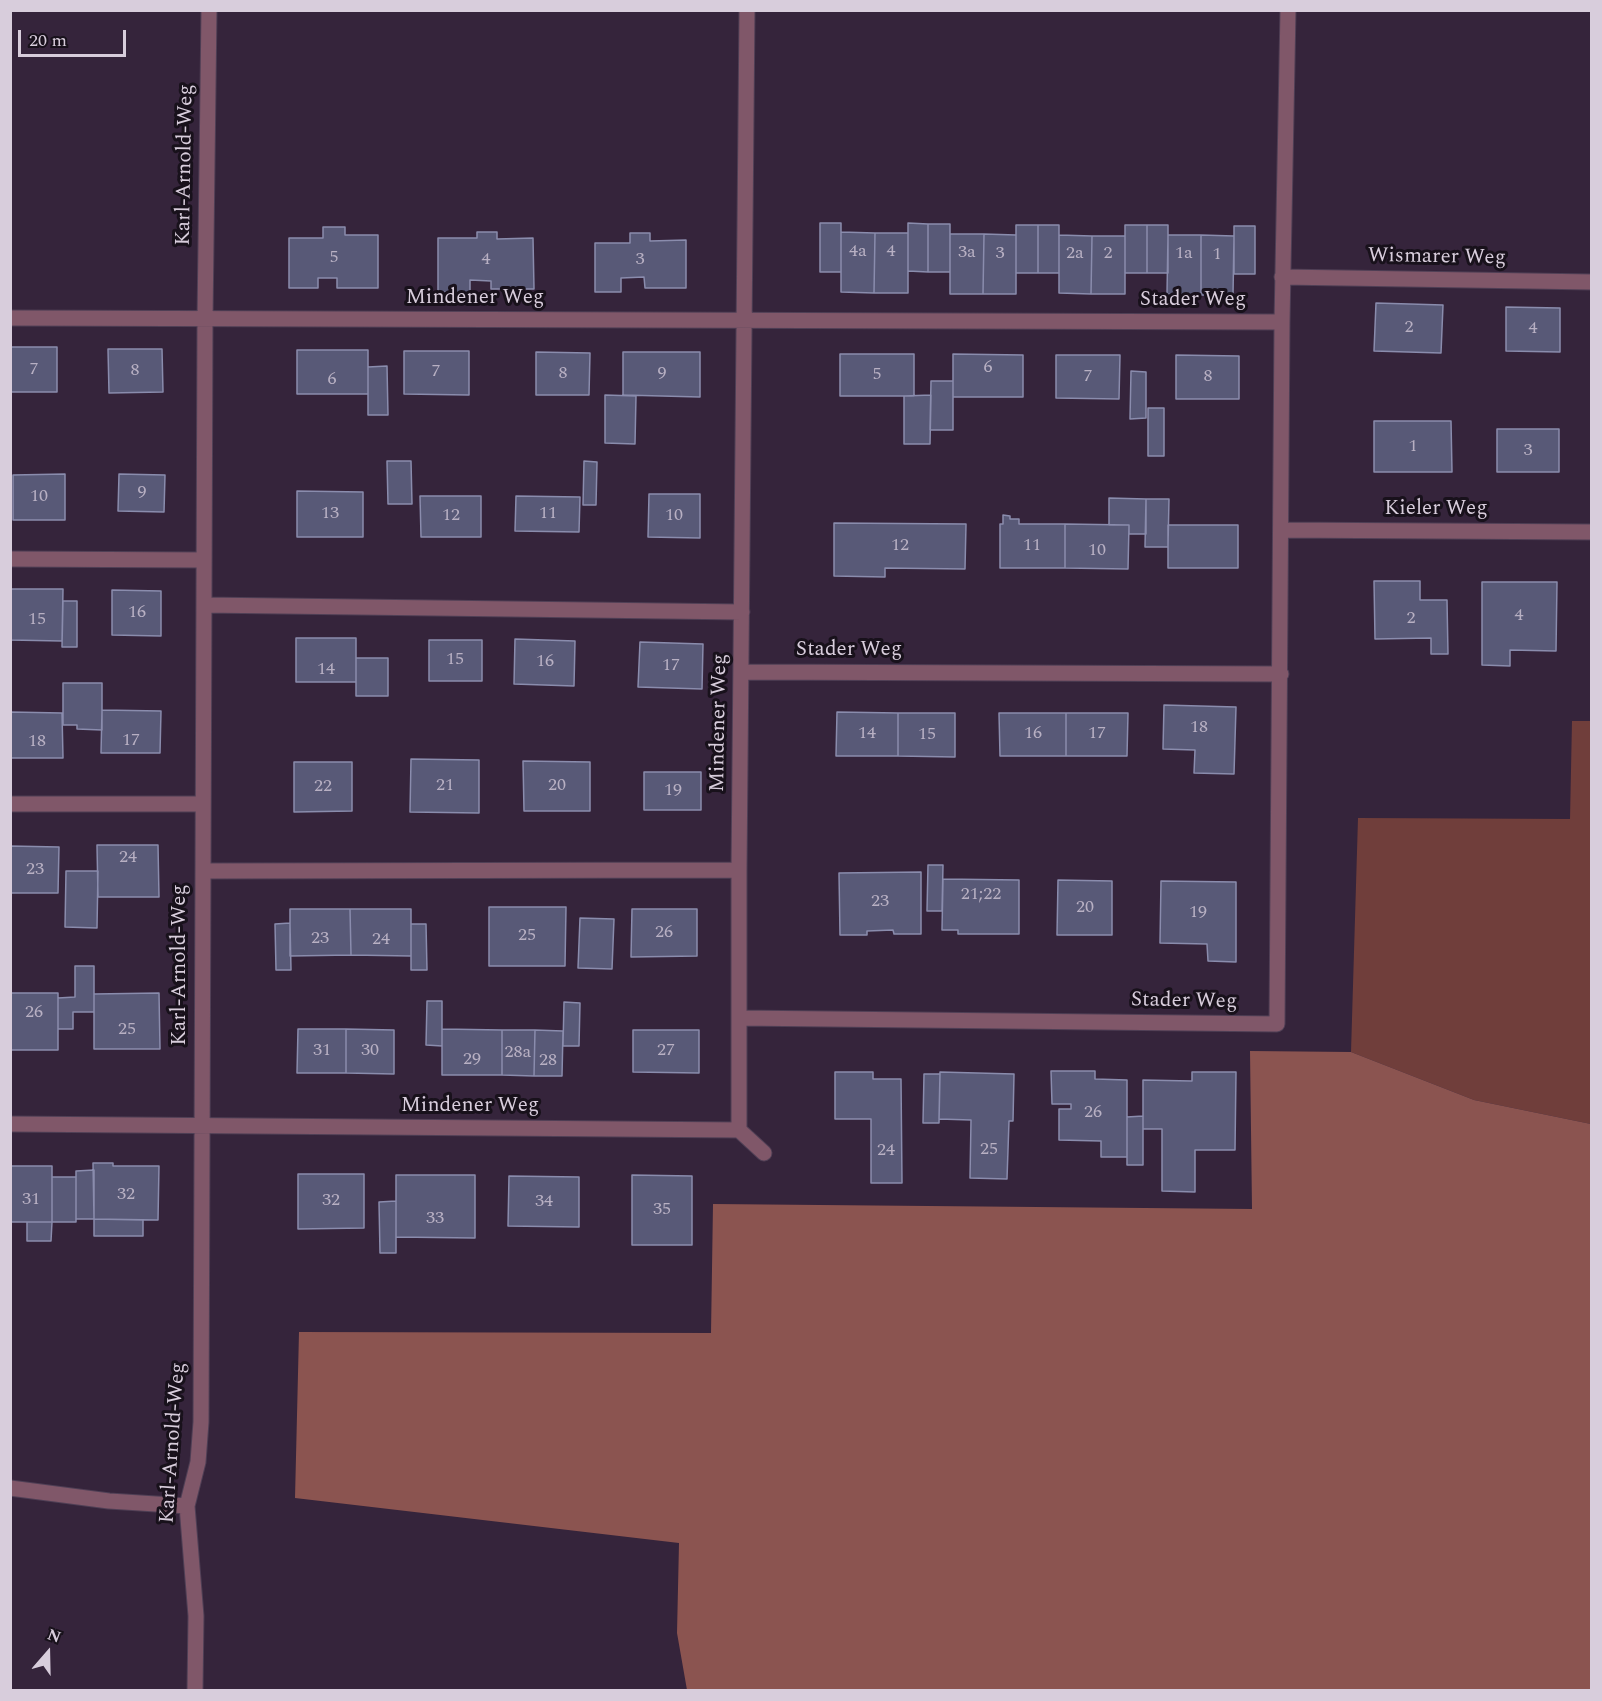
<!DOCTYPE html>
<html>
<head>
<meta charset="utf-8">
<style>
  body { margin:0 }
  #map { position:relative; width:1602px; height:1701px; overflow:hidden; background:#35243b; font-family:Spectral,serif }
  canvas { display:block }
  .frame { position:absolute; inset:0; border:12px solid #d8cddc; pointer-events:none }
  .north { position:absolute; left:18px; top:1623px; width:60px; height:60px; -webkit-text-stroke:4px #18111b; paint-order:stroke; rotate:20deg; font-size:16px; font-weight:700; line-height:24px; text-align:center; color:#d8cddc }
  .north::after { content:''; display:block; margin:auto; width:21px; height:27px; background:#d8cddc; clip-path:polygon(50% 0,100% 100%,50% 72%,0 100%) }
  .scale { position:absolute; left:18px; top:30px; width:108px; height:27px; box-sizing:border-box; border:3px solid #d8cddc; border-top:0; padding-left:8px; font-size:18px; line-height:21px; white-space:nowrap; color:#d8cddc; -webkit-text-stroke:4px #18111b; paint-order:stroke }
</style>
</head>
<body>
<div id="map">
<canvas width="1602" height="1701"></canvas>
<div class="frame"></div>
<div class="north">N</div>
<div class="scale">20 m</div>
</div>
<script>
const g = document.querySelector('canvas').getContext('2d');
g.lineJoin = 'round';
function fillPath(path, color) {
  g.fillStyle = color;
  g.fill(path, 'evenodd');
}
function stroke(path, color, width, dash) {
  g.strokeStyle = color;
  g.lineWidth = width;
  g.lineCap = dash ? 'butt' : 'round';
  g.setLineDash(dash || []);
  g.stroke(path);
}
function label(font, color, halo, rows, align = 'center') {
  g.font = font + ' Spectral,serif';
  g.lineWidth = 6;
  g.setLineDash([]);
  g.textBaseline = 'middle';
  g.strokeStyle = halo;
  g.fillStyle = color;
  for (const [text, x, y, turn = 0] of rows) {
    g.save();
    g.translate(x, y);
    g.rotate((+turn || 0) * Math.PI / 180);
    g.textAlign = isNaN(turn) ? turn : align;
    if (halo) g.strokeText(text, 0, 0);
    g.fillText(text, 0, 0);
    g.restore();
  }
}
const green = new Path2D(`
  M1572 721H1591V1124L1474 1100 1351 1052 1358 818 1570 819Z`);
const forest = new Path2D(`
  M1250 1051 1351 1052 1474 1100 1591 1124V1690H687L677 1633 679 1543 295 1498 299 1332 711 1333 713 1204 1252 1209Z`);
const building = new Path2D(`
  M820 223H841V272H820Z
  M908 223 928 224V272L908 271Z
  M928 224H950V272H928Z
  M1016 225H1038V273H1016Z
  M1038 225H1059V273H1038Z
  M1125 225H1147V273H1125Z
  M1147 225H1168V273H1147Z
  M1234 226H1255V274H1234Z
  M323 227H345V235H378V288H337V278H318V288H289V238H323Z
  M477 232H497V239L533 238 534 289H491V281L470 280V293L438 292V238H477Z
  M841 232 875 233 874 293 841 292Z
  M630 233H650V241L686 240V288H645L644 277 621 278V292H595V243H630Z
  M875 233H908V293H874Z
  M950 234H984L983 294H950Z
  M984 234 1016 235V294H983Z
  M1059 235 1092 236 1091 294 1059 293Z
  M1168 235H1201V295L1167 294Z
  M1201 235 1234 236 1233 295H1201Z
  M1092 236H1125V294H1091Z
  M1376 303 1443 305 1441 353 1374 351Z
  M1506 307 1560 308V352L1506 351Z
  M10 347H57V392H10Z
  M108 349H162L163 392 109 393Z
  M297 350H368V394H297Z
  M404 351H469V395L404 394Z
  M536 352 590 353 589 395H536Z
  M623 352H700V397L623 395Z
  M840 354H914V396H840Z
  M953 354 1023 355V397H953Z
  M1056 355H1120L1119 399 1056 398Z
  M1176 355 1239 356V399H1176Z
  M387 366 388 415H368V367Z
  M1131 371 1146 372V418L1130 419Z
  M931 381H953V430H930Z
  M605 395 636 396 635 444 605 443Z
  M931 395 930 444H904V396Z
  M1148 408H1164V456H1148Z
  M1374 421H1451L1452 472H1374Z
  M1497 429H1559V472H1497Z
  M387 461H411L412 504H388Z
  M584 461 597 462 596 505H583Z
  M65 474V520H13V475Z
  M119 474 165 475 164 512 118 511Z
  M297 491 363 492V537H297Z
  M649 494H700V538L648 537Z
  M420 496H481V537H421Z
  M516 496 580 497 579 532 515 531Z
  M1109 498 1146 499V534H1129V525H1109Z
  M1146 499H1169L1168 547H1145Z
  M1003 515 1010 516V519H1019V524H1065V568H1000V524H1003Z
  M834 523 966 524 965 569 885 568V577L834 576Z
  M1065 524 1129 525 1128 569 1065 568Z
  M1168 525H1238V568H1168Z
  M1374 581H1420V600H1447L1448 654H1431V638L1375 639Z
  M1482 582H1557L1556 651 1510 650V666L1482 665Z
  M10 589H63L62 641 10 640Z
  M112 590 161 591V636L112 635Z
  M63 601H77V647H62Z
  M296 638H356V682H296Z
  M515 639 575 641 574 686 514 684Z
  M429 640H482V681H429Z
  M640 642 703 644 702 689 638 687Z
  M356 658H388V696H356Z
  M63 683H102V730L77 729V725H63Z
  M1164 705 1236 707 1234 774 1194 773 1195 750 1163 749Z
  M102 710 161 711 160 753H101Z
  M10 712 62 713 63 758H10Z
  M837 712 898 713V756H836Z
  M898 713H955V757L898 756Z
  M999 713H1066V756H1000Z
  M1066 713H1128L1127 756H1066Z
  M411 759 479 760V813L410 812Z
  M523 761 590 762V811H524Z
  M294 762H352V811L294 812Z
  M644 772H701V810H644Z
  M97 845H158L159 897H98Z
  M10 846 59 847 58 893H10Z
  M928 865H943L942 911H927Z
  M66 871H98L97 928 65 927Z
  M921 872V934H894L893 930 867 931V935H840L839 873Z
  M943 879 1019 880V934H958V930H942Z
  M1058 880 1112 881V935H1057Z
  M1161 881 1236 882V962L1208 961 1207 944 1160 943Z
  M489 907H566L565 966H489Z
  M290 909H350L351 955 290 956Z
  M350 909H411V956L351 955Z
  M632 909H697V956L631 957Z
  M580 918 614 919 612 969 578 968Z
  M290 923 291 970H276L275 924Z
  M411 924H426L427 970H411Z
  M75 966H94V1012H73V1029H58V998L75 997Z
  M10 993H58V1050H10Z
  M159 993 160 1049H94V994Z
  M427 1001H442V1046L426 1045Z
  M564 1002 580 1003 579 1046H563Z
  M298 1029H346V1073H297Z
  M346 1029 394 1030V1074L346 1073Z
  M442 1029 502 1030V1075H442Z
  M502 1030H535L534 1076 502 1075Z
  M535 1030 563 1031 562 1076H534Z
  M633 1030H699V1073L633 1072Z
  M1051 1071H1095V1079L1127 1080V1157H1101V1141L1059 1140V1109H1071V1104H1052Z
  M835 1072H873V1079H901L902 1183H871V1119H835Z
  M940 1072 1014 1074 1013 1121H1009L1007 1179 970 1178 971 1120 939 1119Z
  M1192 1072H1236L1235 1150H1195V1192L1162 1191V1129H1143V1080L1192 1081Z
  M924 1074H940L939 1123H923Z
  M1143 1116V1165H1127V1117Z
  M93 1163H113V1166H159L158 1220 94 1219Z
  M10 1166H52V1222H10Z
  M94 1170V1219H76V1171Z
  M298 1174H364V1228L298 1229Z
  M396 1175H475V1238L396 1237Z
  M632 1175 692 1176V1245H632Z
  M509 1176 579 1177V1227L508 1226Z
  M52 1177H76V1222H52Z
  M396 1201V1253H380L379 1202Z
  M94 1219 143 1220V1236H94Z
  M27 1222H52L51 1241H27Z`);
const street = new Path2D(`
  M1282 277 1592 282
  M10 318 1282 322
  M1281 530 1592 532
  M10 559 204 560
  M204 605 742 612
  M742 672 1281 674
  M10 804H203
  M203 871 739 870
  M739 1018 1277 1024 1282 322 1288 10
  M10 1124 739 1130 764 1153
  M739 1130V870L747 10
  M10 1488 109 1501 187 1506
  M195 1690 196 1616 187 1506 198 1462 201 1422 205 319 209 10`);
const numberNames = [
  ["4a",858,252],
  ["4",891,252],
  ["3a",967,253],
  ["3",1000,254],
  ["2a",1075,254],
  ["2",1108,254],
  ["1a",1184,254],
  ["1",1217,255],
  ["5",334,258],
  ["4",486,260],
  ["3",640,260],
  ["2",1409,328],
  ["4",1533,329],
  ["6",988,368],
  ["7",34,370],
  ["8",135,371],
  ["7",436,372],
  ["8",563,374],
  ["9",662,374],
  ["5",877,375],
  ["7",1088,377],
  ["8",1208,377],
  ["6",332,380],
  ["1",1413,447],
  ["3",1528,451],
  ["9",142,493],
  ["10",39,497],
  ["13",330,514],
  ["11",548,514],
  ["12",451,516],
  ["10",674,516],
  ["12",900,546],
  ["11",1032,546],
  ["10",1097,551],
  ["16",137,613],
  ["4",1519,616],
  ["2",1411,619],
  ["15",37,620],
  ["15",455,660],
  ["16",545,662],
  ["17",671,666],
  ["14",326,670],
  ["18",1199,728],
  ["14",867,734],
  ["16",1033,734],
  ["17",1097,734],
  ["15",927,735],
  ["17",131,741],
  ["18",37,742],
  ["21",445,786],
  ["20",557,786],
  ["22",323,787],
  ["19",673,791],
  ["24",128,858],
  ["23",35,870],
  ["21;22",981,895],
  ["23",880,902],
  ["20",1085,908],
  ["19",1198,913],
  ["26",664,933],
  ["25",527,936],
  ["23",320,939],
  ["24",381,940],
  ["26",34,1013],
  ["25",127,1030],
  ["31",322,1051],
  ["30",370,1051],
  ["27",666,1051],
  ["28a",518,1053],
  ["29",472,1060],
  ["28",548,1061],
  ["26",1093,1113],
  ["25",989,1150],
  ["24",886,1151],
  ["32",126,1195],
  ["31",31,1200],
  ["32",331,1201],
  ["34",544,1202],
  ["35",662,1210],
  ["33",435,1219]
];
const streetNames = [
  ["Karl-Arnold-Weg",186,165,-89],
  ["Wismarer Weg",1437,258,1],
  ["Mindener Weg",475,299],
  ["Stader Weg",1193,301],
  ["Kieler Weg",1436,510],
  ["Stader Weg",849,651],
  ["Mindener Weg",720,723,-89],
  ["Karl-Arnold-Weg",181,965,-90],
  ["Stader Weg",1184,1002,1],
  ["Mindener Weg",470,1107],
  ["Karl-Arnold-Weg",174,1443,-86]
];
fillPath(green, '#703e3b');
fillPath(forest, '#8b5450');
fillPath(building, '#585977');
stroke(building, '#8a8cad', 1.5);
stroke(street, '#4f3f55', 17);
stroke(street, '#805769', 15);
label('18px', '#b8b0c3', null, numberNames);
label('21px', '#d8cddc', '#18111b', streetNames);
</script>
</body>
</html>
